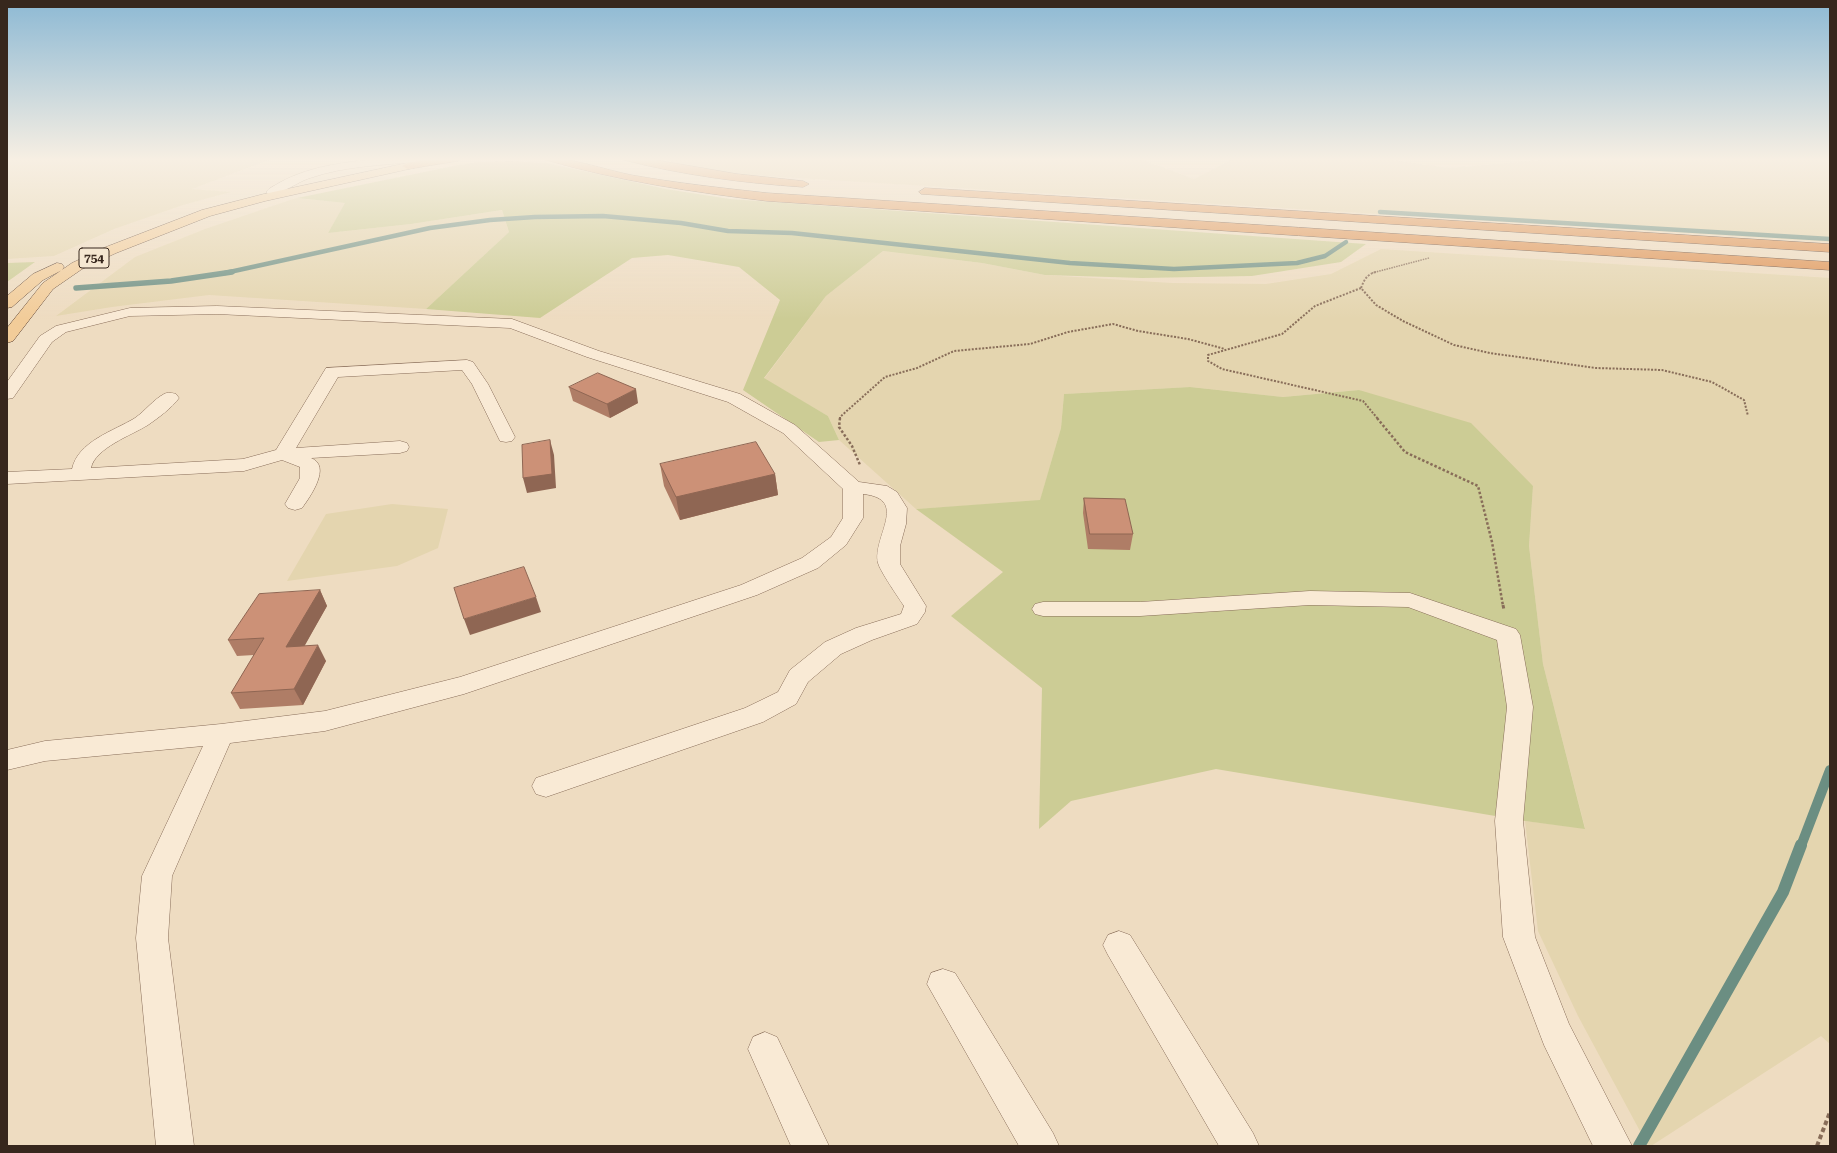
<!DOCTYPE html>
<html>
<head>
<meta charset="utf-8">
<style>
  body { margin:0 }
  #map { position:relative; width:1837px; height:1153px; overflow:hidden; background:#eedcc1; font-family:"Roboto Serif",serif }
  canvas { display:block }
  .frame { position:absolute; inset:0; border:8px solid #37271d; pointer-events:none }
</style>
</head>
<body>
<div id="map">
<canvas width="1837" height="1153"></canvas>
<div class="frame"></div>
</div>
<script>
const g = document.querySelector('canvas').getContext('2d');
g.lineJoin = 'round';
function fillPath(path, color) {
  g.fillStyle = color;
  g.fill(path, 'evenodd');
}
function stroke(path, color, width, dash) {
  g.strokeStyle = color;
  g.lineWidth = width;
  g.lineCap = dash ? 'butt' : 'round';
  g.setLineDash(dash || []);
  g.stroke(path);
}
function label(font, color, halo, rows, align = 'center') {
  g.font = font + ' "Roboto Serif",serif';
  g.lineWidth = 3;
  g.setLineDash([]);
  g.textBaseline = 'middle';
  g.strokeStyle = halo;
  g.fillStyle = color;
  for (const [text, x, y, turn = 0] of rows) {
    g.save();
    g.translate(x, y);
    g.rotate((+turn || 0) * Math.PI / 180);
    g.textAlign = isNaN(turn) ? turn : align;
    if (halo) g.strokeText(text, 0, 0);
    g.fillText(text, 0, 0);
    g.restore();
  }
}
const farmland = new Path2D(`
  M7 158H274L192 189 231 192 183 205 114 229 54 256 7 259Z
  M662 158H1138L1194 179 1235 158H1377L1449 168 1542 160 1538 158H1830V242L732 174 679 165Z
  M296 198 346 203 328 233 411 224 502 210 509 232 426 309 209 295 112 307 56 316 135 257 205 229Z
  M1381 249 1830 278V1044L1821 1036 1651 1146H1648L1578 1016 1538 931 1525 821 1585 828 1543 664 1529 546 1533 486 1359 390 1283 397 1190 387 1064 394 1061 428 1040 501 916 509 839 440 828 416 764 379 826 296 883 251 982 263 1045 275 1172 283 1266 284 1331 274Z
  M392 504 448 509 438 548 397 566 287 581 326 514Z`);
const green = new Path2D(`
  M510 161 547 163 666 189 730 199 1366 244 1341 262 1252 276 1142 278 1045 275 982 263 883 251 826 296 764 378 828 416 839 440 819 442 743 390 780 300 739 267 668 255 632 258 540 318 426 309 509 232 502 210 411 224 328 233 345 203 297 198 458 165 479 162Z
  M35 262 7 282V263Z
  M1190 387 1283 397 1359 390 1471 423 1533 486 1529 546 1543 664 1585 829 1525 821 1216 769 1071 801 1039 829 1042 688 951 616 1003 572 916 509 1040 500 1061 428 1064 394Z`);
const streamFar3 = new Path2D(`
  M1380 212 1830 239
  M225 273 430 228 490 220 535 217 603 216 681 223 728 231 792 233 1070 263 1174 269 1297 263 1325 256 1346 242`);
const streamFar2 = new Path2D(`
  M76 288 171 281 232 272`);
const streamFar1 = new Path2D(`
  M1801 846 1830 770`);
const stream = new Path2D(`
  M1639 1146 1783 892 1801 845`);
const pathFar4 = new Path2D(`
  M1372 273 1429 258`);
const pathFar3 = new Path2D(`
  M1376 272C1367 274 1364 280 1361 288L1376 305 1403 321 1454 345 1490 353 1596 368 1662 370 1712 382 1744 400 1748 416
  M1361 288 1315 306 1282 334 1208 355V361L1222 369 1363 401 1378 419
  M840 419V417L885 377 917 368 954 351 1030 344 1068 332 1113 324 1138 331 1188 339 1225 349`);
const pathFar2 = new Path2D(`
  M840 418 839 427 852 446 860 465
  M1377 418 1405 452 1478 486 1492 542 1503 606`);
const pathFar1 = new Path2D(`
  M1503 605 1504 610`);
const path = new Path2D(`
  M1817 1146 1830 1112`);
const minor = new Path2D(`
  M392 158 423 159 418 162C382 165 345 166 310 178 299 181 278 197 268 194L266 192C269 188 274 186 279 183 313 164 354 161 392 158Z
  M217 306 512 319 599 351 740 394 795 425 859 482 887 486 897 492 907 508 906 524 900 546V564L926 606 925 612 917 624 872 640 841 654 808 682 796 704 763 722 546 797 536 794 532 786 536 778 745 708 778 692 790 670 825 642 856 628 901 614 904 606C898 597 880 571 878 563 872 537 910 499 863 494V518L846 545 818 568 757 595 464 694 325 731 230 743 172 876 168 938 194 1146H156L136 938 142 876 203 746 45 761 7 770V750L45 741 221 724 325 711 460 677 741 585 802 558 831 537 843 518V489L783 433 728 402 587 357 510 328 217 314 130 316 66 332 52 342 13 398 7 399V382L40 336 56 326 130 308Z
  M467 360 473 362 488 384 515 437 512 441 506 442 500 441 472 384 462 370 338 377 296 448 400 441 407 443 409 447 407 451 400 453 311 458C332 466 310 497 302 508L295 510 288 508 285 504 300 478V467L282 460 244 471 7 484V472L72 469C78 441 114 431 135 418 145 411 153 400 164 394 168 392 172 393 176 394L179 398C172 408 158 418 148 425 132 435 95 448 91 468L243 459 276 450 326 368Z
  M1310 591 1410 593 1516 629 1520 635 1533 707 1523 821 1535 937 1569 1024 1632 1146H1593L1544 1045 1503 937 1495 821 1507 707 1497 640 1408 607 1310 605 1140 616H1043L1035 614 1032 609 1035 604 1043 602H1140Z
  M1119 931 1130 935 1253 1133 1259 1146H1219L1108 955 1103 945 1108 935Z
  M943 969 955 973 1053 1133 1059 1146H1019L927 984 931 973Z
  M765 1032 777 1037 829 1146H791L748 1049 753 1037Z`);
const major = new Path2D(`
  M430 158H450L445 161 265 201 210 216 116 253 82 269 53 289 13 341 7 343V328L43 283 72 263 106 247 202 210 264 194Z
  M57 263 62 264 64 267 62 270 43 280 12 307 7 308V296L33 274Z`);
const highway = new Path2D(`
  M438 158H463L458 161 408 169 402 166 408 163Z
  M545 158C574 158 602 169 631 175 676 183 722 188 767 193L1830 262V270L767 201C692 192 619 181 546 160Z
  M623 158H644L737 174 803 181 809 184 803 187C743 183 682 175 624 160Z
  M925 188 1830 244V252L921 194 919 192Z`);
const wall = new Path2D(`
  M569 387 638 403 610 418 573 401Z
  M660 464 775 474 778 495 680 520 664 486Z
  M1084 498 1133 534 1130 550 1088 549 1083 513Z
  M320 590 327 606 304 646 326 661 303 705 240 709 231 693 254 655 237 656 228 640Z`);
const shadedWall = new Path2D(`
  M636 389 638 403 610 418 607 404Z
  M550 440 554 455 556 488 527 493 523 478Z
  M775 474 778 495 680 520 676 497Z
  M320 590 327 606 295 663 286 647Z
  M536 597 541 612 470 635 464 619Z
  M318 645 326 661 303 705 294 689Z`);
const building = new Path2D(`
  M598 373 636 389 607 404 569 387Z
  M550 440 552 474 523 478 522 445Z
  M756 442 775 474 676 497 660 464Z
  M1084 498 1125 499 1133 534H1090Z
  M524 567 536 597 464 619 454 588Z
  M320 590 286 647 318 645 294 689 231 693 264 638 228 640 259 594Z`);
const shields = [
  [94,258,30]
];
const shieldNames = [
  ["754",94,258]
];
fillPath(farmland, '#e4d5af');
fillPath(green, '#cccc95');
stroke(streamFar3, '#6b8e82', 4.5);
stroke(streamFar2, '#6b8e82', 5.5);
stroke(streamFar1, '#6b8e82', 10);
stroke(stream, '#6b8e82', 12);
stroke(minor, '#886d59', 1);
stroke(major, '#553b2d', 1);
stroke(highway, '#553b2d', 1);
stroke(pathFar4, '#886d59', 1.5, [1.5, 1]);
stroke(pathFar3, '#886d59', 2, [2, 1.5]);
stroke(pathFar2, '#886d59', 2.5, [2.5, 2]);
stroke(pathFar1, '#886d59', 3, [3.5, 2.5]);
stroke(path, '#886d59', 4, [4.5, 3]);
fillPath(minor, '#f9ead5');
fillPath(major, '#f2cc99');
fillPath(highway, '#de9151');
fillPath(wall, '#af7d66');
fillPath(shadedWall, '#8f6653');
fillPath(building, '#cc9177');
stroke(building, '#8f6653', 1);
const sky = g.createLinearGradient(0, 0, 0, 319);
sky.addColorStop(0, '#8db9d4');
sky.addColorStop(0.5, '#f7efe3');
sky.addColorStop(1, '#f7efe300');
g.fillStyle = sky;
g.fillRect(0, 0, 1837, 319);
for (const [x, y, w] of shields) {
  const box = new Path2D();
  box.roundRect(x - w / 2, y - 10, w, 20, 3);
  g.fillStyle = '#f5e7d1';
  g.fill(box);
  stroke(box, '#37271d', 1);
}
label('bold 12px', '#37271d', null, shieldNames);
</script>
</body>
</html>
